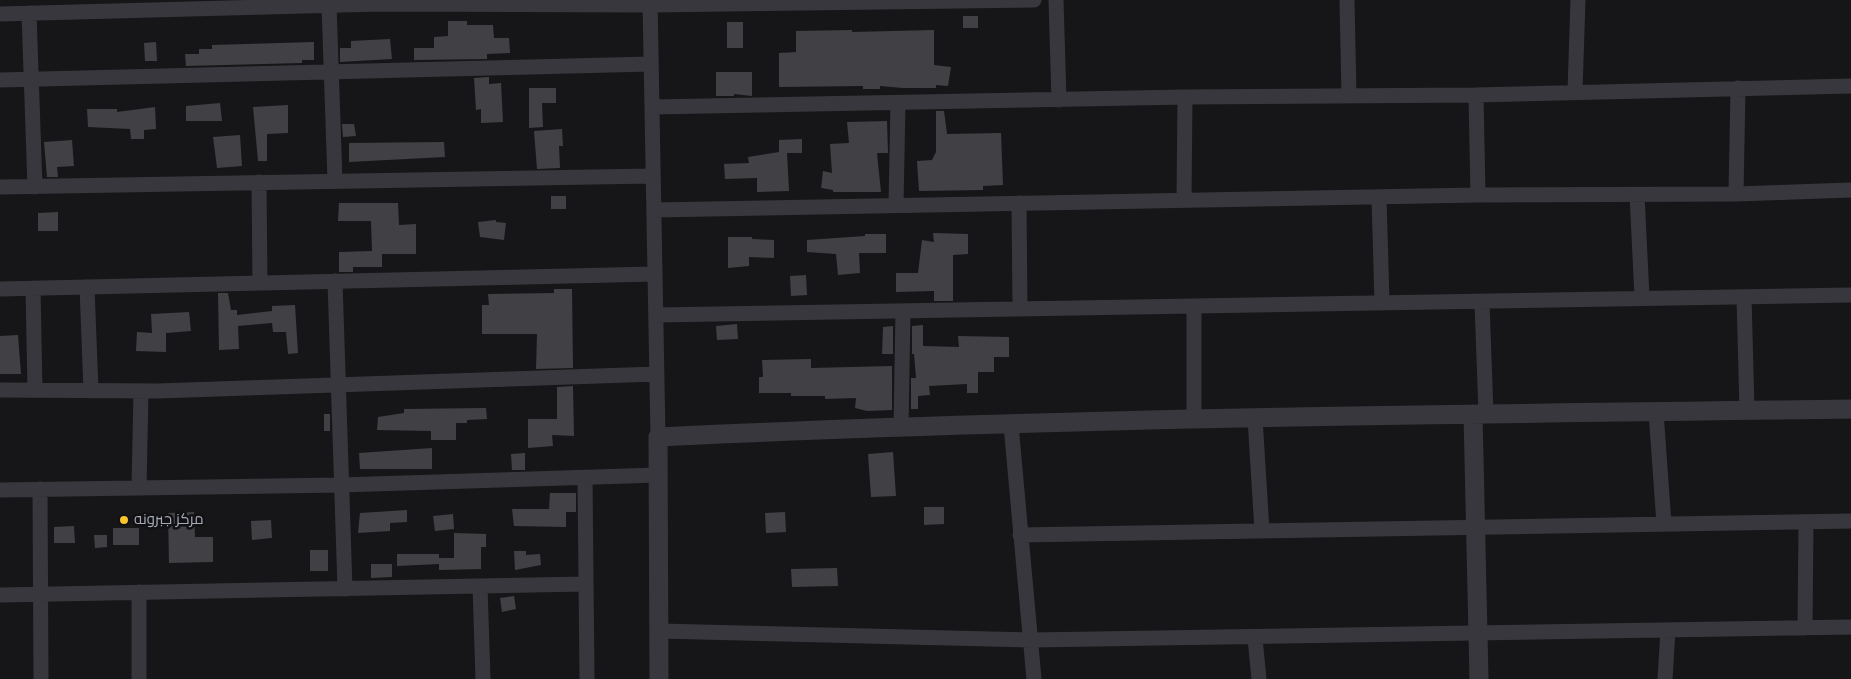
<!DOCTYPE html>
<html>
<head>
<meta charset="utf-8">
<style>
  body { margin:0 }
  canvas { display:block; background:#161618 }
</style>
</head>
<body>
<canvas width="1851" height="679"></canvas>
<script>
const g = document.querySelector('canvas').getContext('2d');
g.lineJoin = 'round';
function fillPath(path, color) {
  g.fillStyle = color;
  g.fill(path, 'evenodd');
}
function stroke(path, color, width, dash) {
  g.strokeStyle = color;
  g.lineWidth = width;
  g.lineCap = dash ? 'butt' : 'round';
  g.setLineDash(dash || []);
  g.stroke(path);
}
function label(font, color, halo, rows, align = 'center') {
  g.font = font + ' Karla,Cairo,sans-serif';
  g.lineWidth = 5;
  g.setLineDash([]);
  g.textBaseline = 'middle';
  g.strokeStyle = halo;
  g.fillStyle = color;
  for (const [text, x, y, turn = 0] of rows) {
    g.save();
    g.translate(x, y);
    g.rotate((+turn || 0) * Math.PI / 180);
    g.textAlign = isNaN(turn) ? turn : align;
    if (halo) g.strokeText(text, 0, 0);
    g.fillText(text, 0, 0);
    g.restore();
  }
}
const building = new Path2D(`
  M963 16H978V28H963Z
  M448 21H467V25H493L494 38H509L510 53 487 54V59L414 60V48H434V37L448 36Z
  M727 22H743V48H727Z
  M852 30V32L934 30V65L951 67 948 86 936 85V88H903L880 86V89H863V86L779 87V53L796 52V31Z
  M390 39 392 59 340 62V48H351V41Z
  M156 42 157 61H145L144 43Z
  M314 42V60H302V63L186 66 185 54H199V49H212V45Z
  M716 72H752V96L734 94V96H716Z
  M489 77V84L501 83 503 122 481 123V109L476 110 474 78Z
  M529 88H556V103H542L543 127 529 128Z
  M220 103 222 121H186V106Z
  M288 105V133L267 134V161H258L253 107Z
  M155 107 156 129 144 130V139H131L130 129 88 127 87 109H117V112Z
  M936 111H944L947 134 1001 133 1003 185 983 186V190L919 191 917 161 932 160 936 152Z
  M887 121 888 153H877L881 192H833V190L821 188 823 171 832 173 830 144 849 143 847 122Z
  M342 124H354L356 136 343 137Z
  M562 129 563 146H559L560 168 537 169 534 131Z
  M240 135 242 166 217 168 213 137Z
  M802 139V153H787L789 191 757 192V178L725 179 724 164 749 163 748 157 779 152V140Z
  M72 140 74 166 57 167 58 177H47L44 142Z
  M444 142 445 157 349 162V143Z
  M551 196H566V209H551Z
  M339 203H398L399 225 416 224V254H382V267H353V272H339V252L372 251 371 221H338Z
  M58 212V231H38V213Z
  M496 220V222L506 223 504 240 480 237 478 222Z
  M933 233 968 234V254L953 255V301H934V291L896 292V273H918L922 240 934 242Z
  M865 234H886V253H859L860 273 838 275 836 254 807 252V240L865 236Z
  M728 237H752V239L774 240V258L749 257V266L728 268Z
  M806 275 807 295 791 296 790 276Z
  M554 289H572L573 368 536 369 537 334H482V305H489L488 294 554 293Z
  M218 293H228L231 310H237V315L272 311V306L295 305 298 353 288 354 286 332H273L272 323 238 326 239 349 219 350Z
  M189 312 191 331 166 333V352L136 351 137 332 152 333 151 314Z
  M737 324 738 339 717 340 716 326Z
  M923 325V346L959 347 958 336 1009 337V357H994V372H978V393H967V384L929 386 930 395 918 396V409H911V378H916L914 354H912V326Z
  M893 326V354H882L883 327Z
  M18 335 21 374H0V336Z
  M811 359V368L892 366V410L867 411 855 408 856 398 825 399V396H791V393H759V377H763L762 360Z
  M573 386 574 436 552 435 553 446 528 448V419H557V387Z
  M486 408 487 419 467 420V423H456V440H431V431L377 430 378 417 404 413V409Z
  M324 414H330V431H324Z
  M432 448V469H360L359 453Z
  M893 452 896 496 871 497 868 454Z
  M525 453V470H512L511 454Z
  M550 493H576V512H566V527L514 526 512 509H549Z
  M924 507H944V524L924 525Z
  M407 510V522L390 523V531L358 533 360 513Z
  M194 512 195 537H213V562L169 563 168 513Z
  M785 512 786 532 766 533 765 513Z
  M453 514 454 529 435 531 433 516Z
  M271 520 272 538 252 540 251 521Z
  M74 526 75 543H54V527Z
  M113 528H139V545H113Z
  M454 533 486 534V547H481V569L439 570V558H454Z
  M94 535H107V547L95 548Z
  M310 550H328V571H310Z
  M514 551H526V555L540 554 541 565 515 570Z
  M397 554H439V564L397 566Z
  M371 564H392V577L371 578Z
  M837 568 838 586 792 587 791 569Z
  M514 596 516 609 502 612 500 598Z`);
const minor = new Path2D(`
  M650 0 658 437
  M1056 0 1059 100
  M1347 0 1349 96
  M329 5 335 181
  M29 13 35 187
  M0 14 380 4 650 5 1034 0
  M0 80 651 64
  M1575 91 1578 0
  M1476 95 1478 195
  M652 107 1185 97 1476 95 1851 86
  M259 182 260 283
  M0 187 653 176
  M1736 194 1738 88
  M1637 195 1642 297
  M1379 197 1382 303
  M1184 200 1185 97
  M1019 203 1020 308
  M896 205 898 103
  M654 210 1478 195 1736 194 1851 190
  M335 281 345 589
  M87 287 91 391
  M33 288 35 390
  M0 289 655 274
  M1744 297 1747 410
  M1482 302 1486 414
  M1194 306V419
  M656 315 1851 295
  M0 390 158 391 657 374
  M1656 412 1664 524
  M1255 418 1262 531
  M1011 425 1034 679
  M901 427 903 311
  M585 478 587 679
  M139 488 141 391
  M40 489 41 679
  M0 490 341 485 658 475
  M1020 535 1851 521
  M480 586 483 679
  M139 592V679
  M0 595 585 584
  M1805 628 1806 522
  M659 631 1032 640 1851 627
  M1255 638 1259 679
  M1665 679 1668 630`);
const tertiary = new Path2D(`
  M1473 414 1479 679
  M659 679 658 437C1055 418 1453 414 1851 409`);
const markers = [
  [124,520,5,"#fac42d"]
];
const poiNames = [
  ["مركز جبرونه",134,520]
];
fillPath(building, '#404045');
stroke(minor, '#37373d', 15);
stroke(tertiary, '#37373d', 19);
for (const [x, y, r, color] of markers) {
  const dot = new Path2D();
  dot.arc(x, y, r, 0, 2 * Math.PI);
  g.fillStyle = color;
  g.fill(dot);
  stroke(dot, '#111113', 2);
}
label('15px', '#a7abb9', '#111113', poiNames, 'left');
</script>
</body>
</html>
